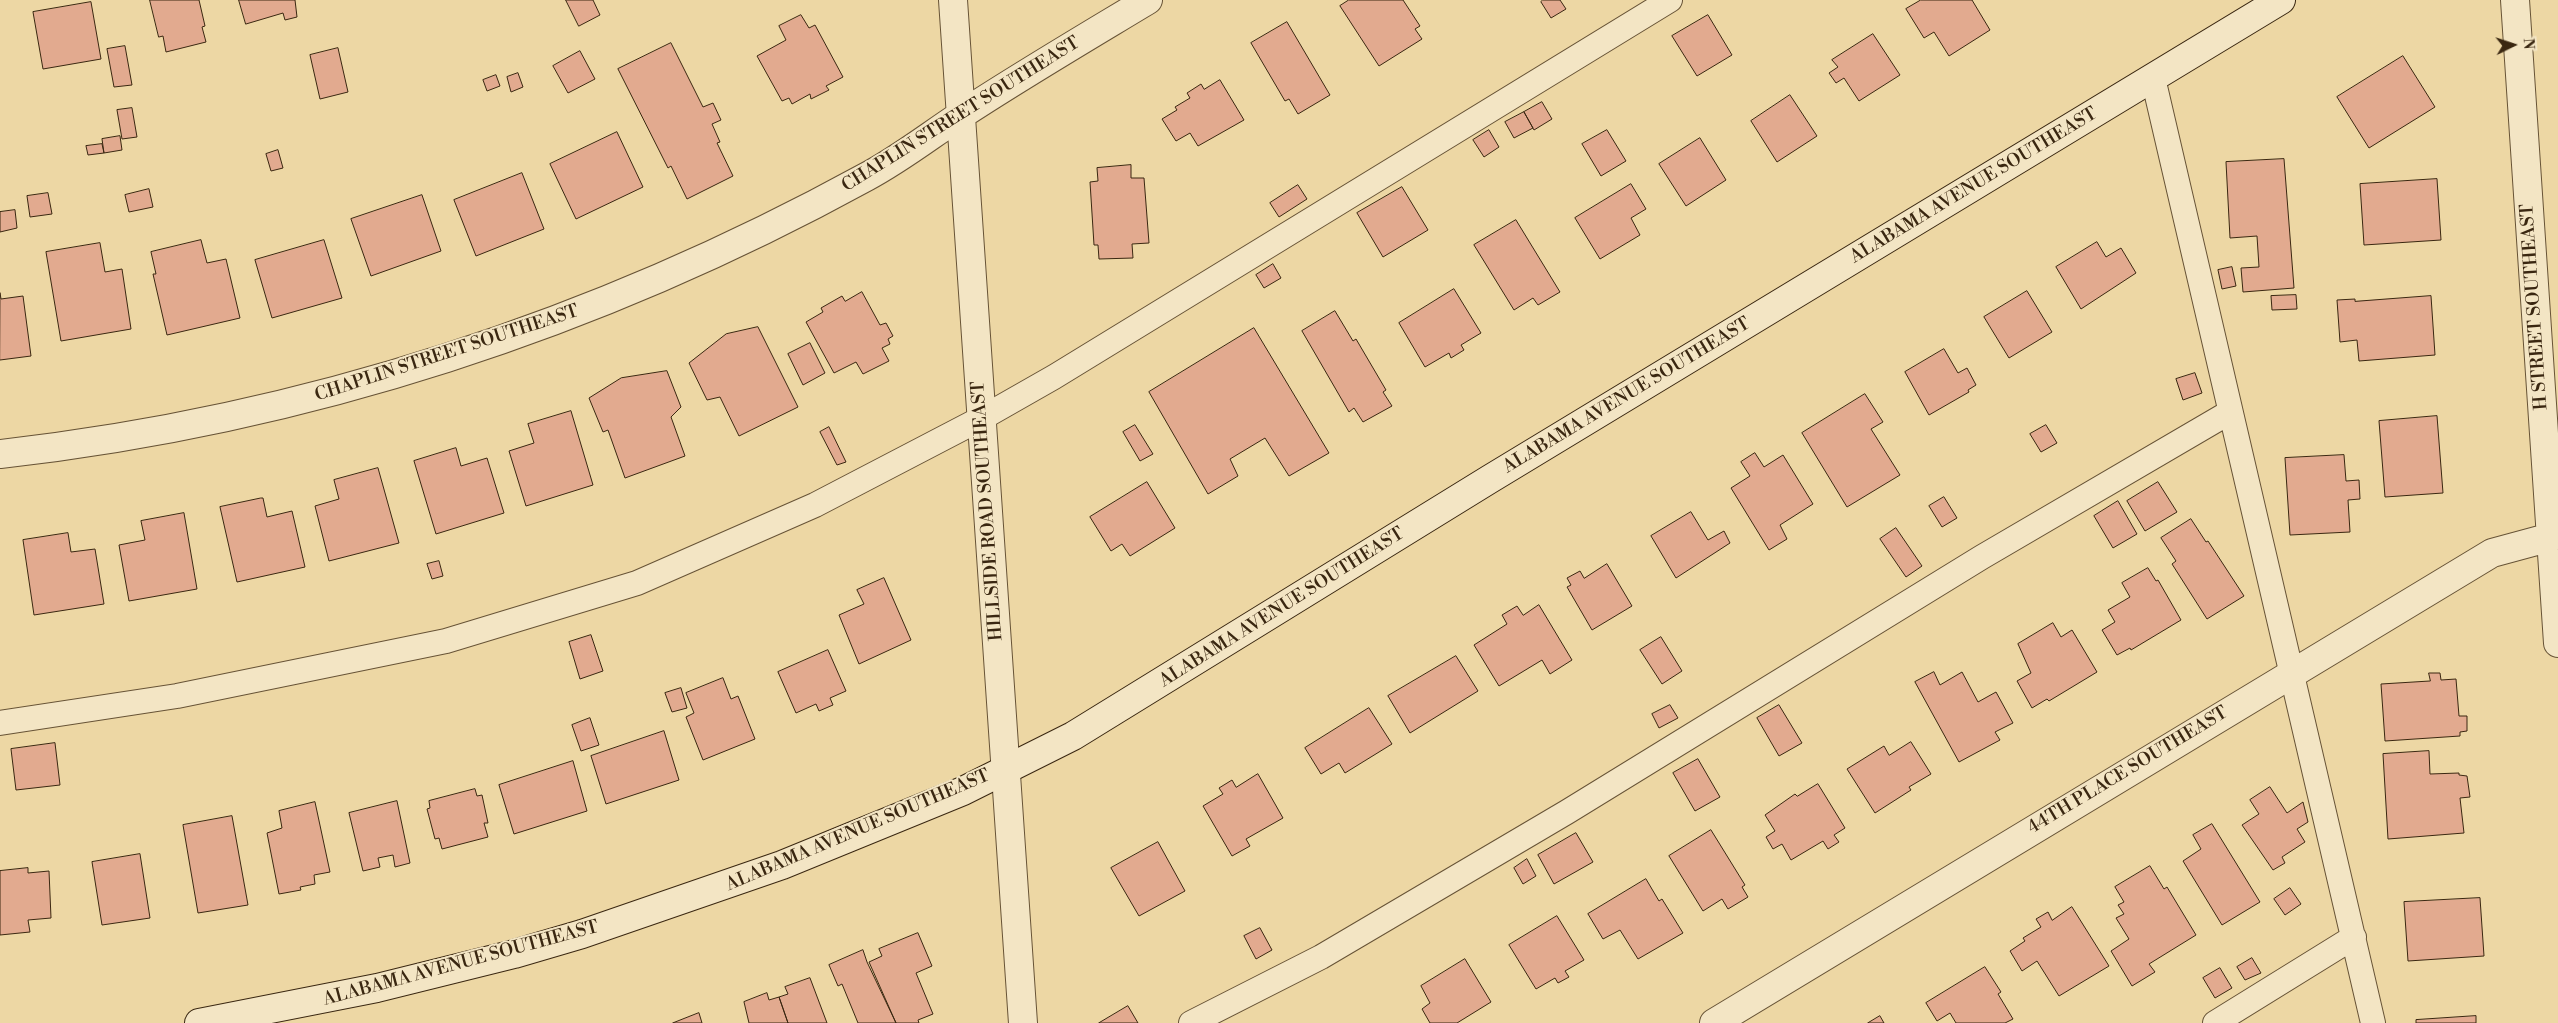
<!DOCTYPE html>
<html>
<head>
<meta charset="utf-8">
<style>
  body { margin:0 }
  #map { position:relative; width:2558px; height:1023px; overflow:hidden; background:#edd7a4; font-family:"Libre Bodoni",serif }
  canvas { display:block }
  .north { position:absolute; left:2488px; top:20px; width:50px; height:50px; -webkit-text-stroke:4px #f3e5c4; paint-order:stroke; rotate:86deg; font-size:14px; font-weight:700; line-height:20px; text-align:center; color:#3a2711 }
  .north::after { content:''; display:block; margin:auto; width:18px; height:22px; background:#3a2711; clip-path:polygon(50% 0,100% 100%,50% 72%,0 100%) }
</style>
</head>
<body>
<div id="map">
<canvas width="2558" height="1023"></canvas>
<div class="north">N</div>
</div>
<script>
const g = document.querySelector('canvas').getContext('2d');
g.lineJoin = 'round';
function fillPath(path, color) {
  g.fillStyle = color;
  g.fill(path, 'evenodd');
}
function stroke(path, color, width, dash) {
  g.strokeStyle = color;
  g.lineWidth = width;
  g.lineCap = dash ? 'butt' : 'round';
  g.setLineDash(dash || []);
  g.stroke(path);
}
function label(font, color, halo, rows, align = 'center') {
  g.font = font + ' "Libre Bodoni",serif';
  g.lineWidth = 4;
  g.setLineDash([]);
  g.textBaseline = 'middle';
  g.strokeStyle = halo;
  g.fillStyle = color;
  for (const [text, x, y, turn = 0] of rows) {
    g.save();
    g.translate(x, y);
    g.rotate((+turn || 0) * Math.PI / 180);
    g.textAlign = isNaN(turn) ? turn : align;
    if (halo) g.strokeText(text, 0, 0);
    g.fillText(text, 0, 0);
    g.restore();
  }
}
const building = new Path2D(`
  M150 0H199L205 26 202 27 206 42 166 52 163 36 159 37Z
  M239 0H295L297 17 285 20 283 13 246 24Z
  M566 0H593L600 15 579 26Z
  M1349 0H1403L1420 26 1415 29 1422 39 1379 66 1340 6Z
  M1543 0H1560L1566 9 1551 18 1541 2Z
  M1921 0H1972L1990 30 1949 56 1934 32 1924 38 1906 9Z
  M91 2 101 59 43 69 33 12Z
  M801 15 809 28 815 25 843 77 826 86 829 90 811 99 810 94 792 104 789 98 782 101 757 56 786 40 779 26Z
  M1708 15 1732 55 1697 76 1672 36Z
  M1287 22 1330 95 1298 114 1289 99 1285 101 1251 43Z
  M1873 34 1900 75 1859 101 1844 78 1836 83 1829 73 1838 67 1832 60Z
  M671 43 703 107 713 103 721 120 712 124 720 142 717 143 733 176 687 199 671 166 668 168 618 69Z
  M125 46 132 85 114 87 107 49Z
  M338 48 348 92 320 99 310 55Z
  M580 51 595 79 568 93 553 66Z
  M2403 56 2435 107 2369 148 2337 97Z
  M518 73 523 87 511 92 507 77Z
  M496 75 500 86 487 91 483 80Z
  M1220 80 1244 120 1198 146 1190 133 1176 141 1162 119 1177 110 1175 107 1190 98 1187 93 1201 84 1204 89Z
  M1790 95 1817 136 1777 162 1751 121Z
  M1542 102 1552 119 1534 130 1524 112Z
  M132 108 137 137 122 139 117 110Z
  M1524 112 1533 128 1514 138 1505 122Z
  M1489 130 1499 147 1484 157 1473 140Z
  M1607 130 1626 161 1601 176 1582 144Z
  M617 132 643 187 576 219 550 164Z
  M120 136 122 150 104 153 102 139Z
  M1700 138 1726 180 1686 206 1659 164Z
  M102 144 104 153 88 155 86 146Z
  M278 150 283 168 271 171 266 154Z
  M2284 159 2294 288 2243 292 2241 268 2259 267 2257 236 2230 238 2226 162Z
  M1131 165V178H1144L1149 243 1132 244 1133 258 1099 259 1098 245H1094L1090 182 1098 181 1097 168Z
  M522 173 544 229 476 256 454 200Z
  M2437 179 2441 240 2364 245 2360 184Z
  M1631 184 1646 209 1631 218 1640 235 1600 259 1575 218Z
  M1298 185 1307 199 1279 217 1270 203Z
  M1402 187 1428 230 1383 257 1357 213Z
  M149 189 153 207 129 212 125 195Z
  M48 193 52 214 30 217 27 196Z
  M422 195 441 251 371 276 351 219Z
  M15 210 17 228 0 232V212Z
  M1516 220 1560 292 1538 305 1533 298 1514 310 1474 245Z
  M201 240 207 263 226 259 240 318 167 335 153 274H156L151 252Z
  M324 240 342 298 272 318 255 260Z
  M2097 242 2106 257 2121 248 2136 273 2081 309 2056 267Z
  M100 243 105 272 122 269 131 329 61 341 46 252Z
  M1273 264 1281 278 1264 288 1256 275Z
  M2232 267 2236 286 2222 289 2218 270Z
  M1454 289 1481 333 1461 345 1464 350 1451 358 1449 353 1425 367 1399 323Z
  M2027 291 2052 332 2009 358 1984 317Z
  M862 292 880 325 886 323 893 336 888 339 890 344 882 348 889 361 863 374 856 362 834 373 806 322 823 312 821 308 842 296 845 301Z
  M0 293 1 299 23 296 31 356 0 360Z
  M2296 295 2297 309 2272 310 2271 296Z
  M2431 296 2435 355 2359 361 2357 340 2340 342 2337 300 2355 299V301Z
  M1335 311 1353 341 1356 339 1386 390 1383 392 1392 406 1363 422 1354 408 1349 412 1302 331Z
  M758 327 798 407 739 436 720 397 707 400 689 363 726 334Z
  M1254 328 1329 453 1289 476 1265 438 1230 459 1238 476 1208 494 1149 392Z
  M810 343 825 373 803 385 788 354Z
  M1944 349 1958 373 1967 368 1976 385 1968 390 1969 392 1929 415 1905 372Z
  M667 371 681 407 671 417 685 456 625 478 608 430 603 432 589 398 621 378Z
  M2195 373 2202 393 2183 400 2176 379Z
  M1865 394 1883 422 1871 429 1900 475 1847 507 1802 433Z
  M571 411 593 485 526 506 509 451 534 443 528 424Z
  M2437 416 2443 493 2385 497 2379 421Z
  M1135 425 1153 454 1140 461 1123 432Z
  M2046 425 2057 443 2041 452 2030 434Z
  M829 427 846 462 837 465 820 432Z
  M456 448 461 466 487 458 504 513 436 534 414 461Z
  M1755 453 1764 467 1783 455 1813 504 1780 525 1787 539 1769 550 1731 488 1750 476 1741 462Z
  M2344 455 2346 481 2359 480 2360 499 2348 500 2350 532 2290 535 2285 458Z
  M378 468 399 543 329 561 315 506 339 499 334 480Z
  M1147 482 1175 528 1130 556 1122 544 1111 551 1090 517Z
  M2158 482 2177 512 2145 531 2127 501Z
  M1944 497 1957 518 1942 527 1929 506Z
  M261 498H263L267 517 292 511 305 567 237 582 220 507Z
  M2118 501 2137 534 2113 548 2094 516Z
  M1691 512 1708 540 1724 531 1730 543 1676 578 1651 536Z
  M184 513 197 589 129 601 119 545 145 540 141 521Z
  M2191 519 2206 542 2208 541 2244 596 2207 619 2172 564 2176 561 2161 538Z
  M1896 528 1922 566 1906 577 1880 539Z
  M68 533 71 552 95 549 104 604 34 615 23 540Z
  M439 561 443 576 432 579 427 564Z
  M1607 564 1632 606 1592 630 1567 587 1571 585 1567 578 1580 571 1584 578Z
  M2148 568 2156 581 2158 580 2181 620 2131 650 2130 648 2117 655 2102 630 2115 622 2108 610 2130 597 2122 583Z
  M884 578 911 640 859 664 839 615 864 604 857 590Z
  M1539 605 1572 660 1550 674 1542 660 1499 686 1474 645 1507 624 1502 615 1517 606 1523 615Z
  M2053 623 2061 637 2072 630 2097 672 2049 701 2047 699 2032 708 2017 681 2031 673 2018 644Z
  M591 635 603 671 580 679 569 642Z
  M1661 637 1682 671 1662 684 1640 650Z
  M828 650 846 691 830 698 833 705 819 711 816 704 796 713 778 672Z
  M1456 656 1478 691 1410 733 1388 696Z
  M1934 672 1940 685 1962 672 1978 702 1996 692 2013 723 1995 732 2000 740 1959 762 1915 682Z
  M2429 673H2440L2441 680 2456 679 2459 716H2467V731L2460 732V736L2385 741 2381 684 2430 681Z
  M723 678 731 699 738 696 755 739 703 760 686 717 694 713 686 693Z
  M681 688 687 708 672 712 665 693Z
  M1670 705 1678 718 1659 728 1652 714Z
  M1779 705 1802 743 1779 756 1757 718Z
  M1369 708 1392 744 1345 773 1339 763 1321 774 1305 748Z
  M590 718 599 745 581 751 572 725Z
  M664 731 679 780 606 804 591 756Z
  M1911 742 1931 774 1909 787 1911 790 1875 813 1847 769 1884 746 1889 755Z
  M55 743 60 785 16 790 11 749Z
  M2429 751 2430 774 2459 773V775L2467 776 2470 797 2460 798 2464 833 2388 839 2383 754Z
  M1698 759 1720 797 1695 811 1673 773Z
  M573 761 587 811 514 834 499 785Z
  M1258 774 1283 818 1246 839 1250 846 1232 856 1203 806 1223 794 1219 788 1232 780 1236 787Z
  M1818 784 1845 828 1834 835 1839 842 1828 849 1823 841 1791 860 1782 844 1773 849 1766 837 1775 831 1765 815 1795 794 1797 796Z
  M2270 787 2287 813 2303 802 2308 822 2297 829 2305 842 2282 857 2285 863 2273 870 2242 825 2259 814 2250 800Z
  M475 789 477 796 482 795 488 823H484L488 837 442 849 439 838 435 839 427 809 430 808 429 801Z
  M397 801 410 863 395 867 393 855 378 858 380 867 363 871 349 813Z
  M315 802 330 872 314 875 315 884 300 887 301 890 279 894 267 833 282 828 279 811Z
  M232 816 248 905 198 913 183 825Z
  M2212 824 2260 902 2222 925 2183 861 2201 849 2193 835Z
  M1711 830 1745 885 1742 887 1748 897 1728 909 1722 899 1703 911 1669 856Z
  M1576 833 1593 862 1554 884 1538 855Z
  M1158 842 1185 891 1139 916 1111 868Z
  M140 854 150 918 102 925 92 862Z
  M1527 859 1536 876 1523 884 1514 868Z
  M2150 866 2164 889 2167 887 2196 935 2149 964 2155 972 2132 986 2111 951 2129 939 2116 918 2124 914 2118 905 2124 902 2115 887Z
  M28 868V873L49 871 51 918 28 920 30 932 0 935V871Z
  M1646 879 1659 901 1662 899 1683 933 1638 959 1620 930 1603 939 1588 914Z
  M2290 888 2301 904 2285 915 2274 899Z
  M2480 898 2484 956 2408 961 2404 902Z
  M2072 907 2109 966 2059 996 2037 961 2022 971 2010 951 2025 941 2023 938 2041 927 2036 919 2048 912 2052 920Z
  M1557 916 1584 960 1565 971 1569 977 1558 983 1555 978 1536 989 1509 945Z
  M1260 928 1272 950 1256 959 1244 936Z
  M918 933 932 966 916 973 933 1014 918 1020 919 1023H896L869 962 882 956 879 949Z
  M863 950 867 962 896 1023H858L842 984 838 986 829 965Z
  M2252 958 2261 973 2245 980 2237 967Z
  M1465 959 1491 1002 1457 1023H1430L1422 1009 1430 1003 1421 986Z
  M1985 967 2001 992 1998 994 2013 1019 2005 1023H1956L1950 1013 1937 1021 1926 1003Z
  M2220 968 2232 988 2215 998 2203 978Z
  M810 978 827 1023H788L779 997 788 994 785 987Z
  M767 993 769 1000 779 997 788 1023H749L744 1002Z
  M1128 1006 1138 1023H1099Z
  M699 1013 702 1023H673Z
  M1880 1016 1884 1023H1868Z
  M2476 1016V1023H2416V1020Z`);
const lane = new Path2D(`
  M2153 78 2373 1023
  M0 723 177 696 446 641 637 583 815 505 982 418 1054 377 1670 0
  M1191 1023 1321 957 1567 812 1982 557 2230 412
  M2215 1023 2354 937`);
const street = new Path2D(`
  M953 0 1023 1023
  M2515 0 2558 643
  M0 454C305 420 598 324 866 177 900 159 929 136 961 115 1022 75 1085 38 1148 0
  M1714 1023 2492 553 2551 537`);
const secondary = new Path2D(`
  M199 1023 377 988 514 954 582 934 782 865 963 791 1073 736 1490 479 2281 0`);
const streetNames = [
  ["CHAPLIN STREET SOUTHEAST",961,115,-32],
  ["ALABAMA AVENUE SOUTHEAST",1974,186,-31],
  ["H STREET SOUTHEAST",2535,307,-94],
  ["CHAPLIN STREET SOUTHEAST",447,354,-18],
  ["ALABAMA AVENUE SOUTHEAST",1627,396,-31],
  ["HILLSIDE ROAD SOUTHEAST",988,511,-94],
  ["ALABAMA AVENUE SOUTHEAST",1282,608,-32],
  ["44TH PLACE SOUTHEAST",2128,771,-31],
  ["ALABAMA AVENUE SOUTHEAST",858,831,-23],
  ["ALABAMA AVENUE SOUTHEAST",461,964,-15]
];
fillPath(building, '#e2aa8f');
stroke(building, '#3a2711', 1);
stroke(lane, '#675336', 26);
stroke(street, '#675336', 30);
stroke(secondary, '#3a2711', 30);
stroke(lane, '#f3e5c4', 24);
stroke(street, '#f3e5c4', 28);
stroke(secondary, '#f3e5c4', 28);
label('18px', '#3a2711', '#f3e5c4', streetNames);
</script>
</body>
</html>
